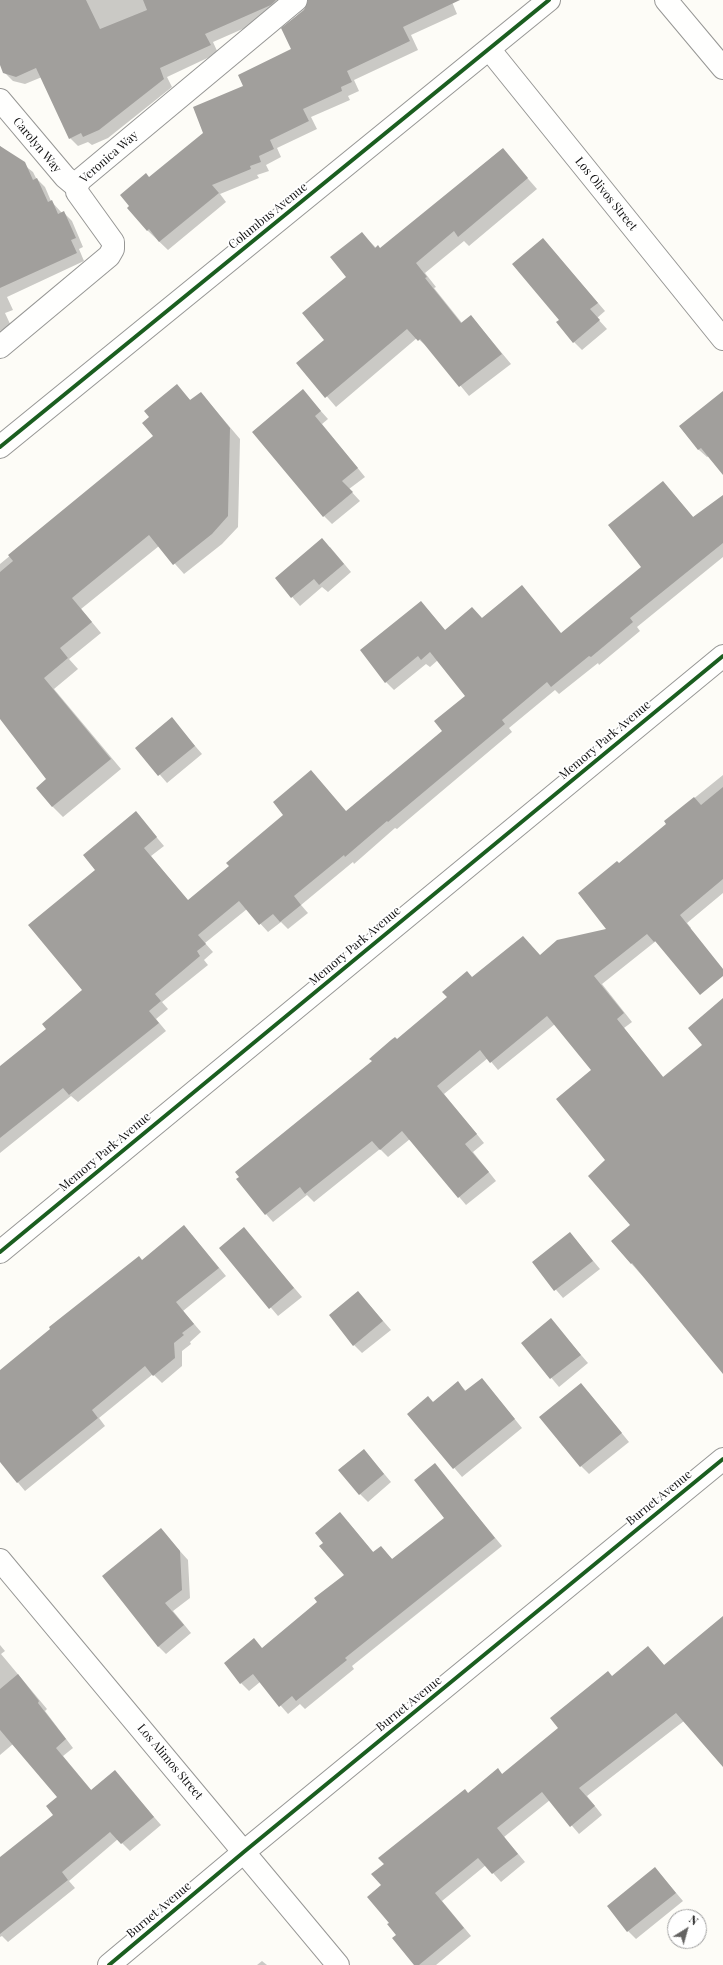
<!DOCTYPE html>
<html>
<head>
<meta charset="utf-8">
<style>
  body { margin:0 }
  #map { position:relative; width:723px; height:1965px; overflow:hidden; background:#fdfcf7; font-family:"Playfair Display",serif }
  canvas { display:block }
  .north { position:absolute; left:667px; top:1909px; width:40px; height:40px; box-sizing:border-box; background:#fff; border:1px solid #a0a0a0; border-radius:50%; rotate:37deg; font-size:11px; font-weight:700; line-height:16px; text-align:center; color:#111 }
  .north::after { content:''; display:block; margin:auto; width:14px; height:18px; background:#646362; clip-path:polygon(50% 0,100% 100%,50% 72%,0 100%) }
</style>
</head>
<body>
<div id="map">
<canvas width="723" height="1965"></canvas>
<div class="north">N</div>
</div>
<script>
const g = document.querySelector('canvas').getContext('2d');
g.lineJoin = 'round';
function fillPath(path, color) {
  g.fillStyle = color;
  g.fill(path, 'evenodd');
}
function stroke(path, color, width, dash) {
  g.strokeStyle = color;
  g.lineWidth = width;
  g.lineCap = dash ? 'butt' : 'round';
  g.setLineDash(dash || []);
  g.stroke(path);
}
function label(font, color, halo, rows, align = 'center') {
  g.font = font + ' "Playfair Display",serif';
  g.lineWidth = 4;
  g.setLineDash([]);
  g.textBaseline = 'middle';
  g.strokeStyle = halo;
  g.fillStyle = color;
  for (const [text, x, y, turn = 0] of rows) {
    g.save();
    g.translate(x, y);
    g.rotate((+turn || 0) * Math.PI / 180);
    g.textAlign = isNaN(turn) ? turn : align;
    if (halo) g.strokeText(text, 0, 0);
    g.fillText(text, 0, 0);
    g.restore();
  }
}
const shadow = new Path2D(`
  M0 0H296L279 13 213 42 218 53 167 77 172 87 108 138 92 145 88 142 78 146 70 138 42 77 25 84 13 81 4 72 0 62Z
  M309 0H455L452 2 457 14 411 35 418 50 354 80 359 91 348 96 350 100 311 117 317 129 277 148 281 157 266 165 269 171 257 175 259 178 220 194 226 202 168 250 147 230 149 178 204 133 244 87 292 50 283 29 308 5Z
  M0 146 33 172 36 178 45 187 51 201 62 213H64L72 221 83 247 79 249 84 261 7 297 13 310 5 313 11 326 0 331Z
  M502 149 537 189 469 246 464 241 425 273 436 287 434 288 462 323 471 316 511 364 469 396 430 349 417 338 336 407 298 363 325 340 362 233 376 248 381 249Z
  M543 239 605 311 597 318 607 329 582 350 574 342 560 320Z
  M177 386 191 401 201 393 240 439 238 527 222 544 184 574 159 546 81 609 101 633 69 659 78 669 54 689 121 769 63 817 52 806 48 779 0 718V564L155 436 150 417Z
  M303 391 328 419 322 424 365 477 349 489 360 501 332 524 324 516Z
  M723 410V473L709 456 707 457 699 450 680 427Z
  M663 482 694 518 723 496V557L637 627 640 631 599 665 598 663 559 694 555 690 509 728 512 732 397 829 395 828 354 864 353 862 301 905 308 913 288 929 281 922 268 932 247 909 205 943 213 952 204 960 208 965 162 1002 168 1009 156 1019 166 1031 78 1102 71 1096 0 1153V1068L47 1029 83 990 97 870 136 813 164 846 151 856 188 901 230 866 285 815 311 771 346 812 443 731 466 696 438 660 430 667 426 664 394 690 386 682 421 602 446 631 482 618 522 586 561 634 642 567Z
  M330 547 351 572 328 592 322 587 300 606 276 578Z
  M172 719 202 754 167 783 137 748Z
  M723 775V893L687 923 691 928 664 949 656 941 602 984 632 1022 624 1028 664 1078 723 1075V1366L612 1242 631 1225 607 1160 592 1070 555 1024 498 1070 488 1058 444 1094 484 1143 473 1152 496 1181 466 1205 410 1139 388 1157 380 1149 314 1202 307 1195 273 1222 266 1214 373 1062 523 937 540 956 608 929 619 864 668 824 666 821Z
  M244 1229 302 1297 278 1316 220 1248Z
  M570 1233 600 1269 563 1298 533 1263Z
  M192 1235 226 1276 183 1311 201 1332 190 1342 191 1344 182 1351V1366L162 1383 153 1374 99 1418 105 1426 25 1491 0 1461V1371L142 1261Z
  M358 1292 391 1330 362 1353 354 1345Z
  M551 1320 588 1363 559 1387 522 1343Z
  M482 1379 522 1428 462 1477 408 1414 433 1402 458 1383 466 1391Z
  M588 1392 629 1442 589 1474 581 1466Z
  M364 1450 391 1482 368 1502 360 1494Z
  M435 1465 502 1546 352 1666 354 1669 305 1709 300 1704 288 1714 260 1682 249 1691 241 1683 263 1649 319 1602 345 1575 348 1522 374 1553 381 1547 393 1560 446 1518Z
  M161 1530 188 1560 190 1598 173 1611 191 1633 166 1654 158 1646Z
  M723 1617V1755L684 1721 587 1796 602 1815 579 1834 550 1800 504 1837 525 1862 501 1882 486 1865 442 1901 471 1936 436 1965H415L390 1923 382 1885 469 1794 498 1770 503 1775 559 1728 613 1677 648 1647 665 1666Z
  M0 1645 5 1651 1 1654 47 1709 45 1711 73 1748 63 1756 92 1791 115 1772 161 1825 130 1851 118 1839 69 1881 75 1888 8 1942 2 1936 0 1937V1859L54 1815 58 1797 13 1744 0 1755Z
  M655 1868 683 1901 636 1939 628 1931Z
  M262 1961 267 1965H257Z`);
const building = new Path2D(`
  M0 0H86L100 29 147 10 143 0H276L271 5 205 34 211 45 160 68 164 79 99 130 83 137 81 133 69 139 36 68 16 77 3 73 0 65Z
  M308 0H460L403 27 410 41 347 71 352 82 341 87 342 91 303 109 309 121 270 140 274 149 259 156 261 162 250 166 251 169 212 185 219 193 159 242 149 229 147 231 127 208 129 206 120 195 146 173 149 177 203 133 193 107 243 86 238 75 291 49 281 28 304 10Z
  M0 146 25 162 33 180 37 178 48 202 52 200 58 214 64 211 76 238 71 240 77 253 0 288Z
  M503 148 528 178 458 237 454 231 416 263 427 277 425 278 461 323 471 315 502 354 459 387 420 339 418 341 407 329 325 398 296 363 324 340 302 313 346 277 330 257 362 232 375 248 378 245 380 248Z
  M543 238 598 303 590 309 600 320 573 343 556 322 559 320 512 264Z
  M177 384 190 400 201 392 230 428 228 516 212 534 173 565 149 535 72 598 92 622 60 648 68 658 44 678 111 759 52 807 36 788 46 779 0 719V572L13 561 8 555 153 436 142 423 149 417 144 411Z
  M303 389 321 411 315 416 358 468 342 481 353 492 323 517 252 432Z
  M723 391V475L701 448 698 450 679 426Z
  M663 481 693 517 723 495V543L630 618 633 622 591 657 589 656 551 687 547 682 502 720 505 724 388 822 387 821 345 857 344 855 294 896 301 905 280 922 273 914 259 925 239 901 198 935 206 944 197 951 200 956 155 994 161 1001 149 1011 159 1023 69 1095 63 1088 0 1138V1066L46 1029 42 1024 82 990 28 925 95 870 83 855 136 811 157 837 144 848 188 900 229 866 226 863 283 815 273 802 311 770 346 811 442 731 434 721 465 696 430 652 421 660 418 656 385 683 360 650 421 601 445 630 472 607 482 618 522 585 561 633 641 567 608 525Z
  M322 538 344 564 319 585 314 579 291 598 275 578Z
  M172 717 195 746 158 776 135 748Z
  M723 787V879L680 915 723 969V976L700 995 655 941 654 942 647 934 594 976 624 1013 617 1019 663 1077 702 1045 688 1028 723 998V1374L632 1263 631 1264 611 1241 630 1225 588 1176 605 1160 556 1099 591 1070 547 1016 490 1063 480 1050 437 1086 477 1134 465 1144 489 1172 458 1198 402 1131 380 1150 372 1141 305 1194 300 1187 265 1215 236 1179 239 1177 235 1172 372 1061 369 1059 391 1040 395 1037 397 1039 447 997 442 992 467 971 472 977 523 936 540 955 557 940 606 929 578 893 617 861 619 863 666 824 664 821 694 797 701 805Z
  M184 1225 219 1268 176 1302 194 1324 182 1333 184 1335 174 1343 175 1358 153 1376 145 1366 92 1410 98 1418 17 1483 0 1462V1370L50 1329 49 1327 139 1256 142 1260Z
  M244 1227 294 1288 269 1309 219 1248Z
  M570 1232 593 1261 554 1291 532 1262Z
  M358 1291 383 1321 353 1346 329 1315Z
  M551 1318 581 1355 550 1379 521 1343Z
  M482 1378 515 1419 453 1469 407 1414 428 1396 433 1402 458 1381 465 1391Z
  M581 1383 622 1433 580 1467 539 1417Z
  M364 1449 384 1474 359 1495 338 1470Z
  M435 1463 495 1538 345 1658 347 1660 296 1701 292 1696 279 1707 253 1674 240 1684 224 1663 254 1638 262 1648 317 1602 314 1598 344 1575 319 1546 323 1543 315 1533 340 1512 373 1552 381 1546 392 1559 444 1518 414 1480Z
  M161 1528 180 1551 182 1590 165 1603 184 1625 158 1647 102 1576Z
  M723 1616V1767L676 1713 579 1788 595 1806 570 1827 542 1792 497 1828 518 1854 492 1874 478 1858 435 1893 464 1928 419 1965H414L392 1938 396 1935 387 1924 389 1923 367 1897 381 1885 371 1874 384 1864 378 1858 465 1789 468 1793 498 1768 502 1774 558 1728 550 1718 608 1671 612 1676 648 1646 664 1665Z
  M18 1674 39 1701 38 1703 66 1739 56 1748 91 1790 115 1770 154 1817 121 1844 110 1832 62 1872 68 1880 0 1934V1857L53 1815 46 1806 57 1797 0 1730V1689Z
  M655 1867 676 1893 627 1932 607 1906Z`);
const minor = new Path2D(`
  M666 0 723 68
  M489 49 723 339
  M0 100 65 177 77 187
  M0 347 109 256 113 249V242L77 192V187L80 180 296 0
  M0 447 549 0
  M0 1252 723 656
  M0 1560 338 1965
  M109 1965 245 1851 723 1459`);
const cycleway = new Path2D(`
  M0 447 549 0
  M0 1252 723 656
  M109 1965 245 1851 723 1459`);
const streetNames = [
  ["Carolyn Way",37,145,50],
  ["Veronica Way",109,157,-41],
  ["Los Olivos Street",606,194,51],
  ["Columbus Avenue",268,216,-39],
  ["Memory Park Avenue",605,740,-40],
  ["Memory Park Avenue",355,946,-40],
  ["Memory Park Avenue",105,1152,-40],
  ["Burnet Avenue",659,1498,-39],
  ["Burnet Avenue",409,1704,-39],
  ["Los Alimos Street",170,1762,50],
  ["Burnet Avenue",159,1910,-40]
];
fillPath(shadow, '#0003');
fillPath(building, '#a19f9c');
stroke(minor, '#979795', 24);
stroke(minor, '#fffffe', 22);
stroke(cycleway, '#1b5e20', 4);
label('12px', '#111', '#fff', streetNames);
</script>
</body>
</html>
